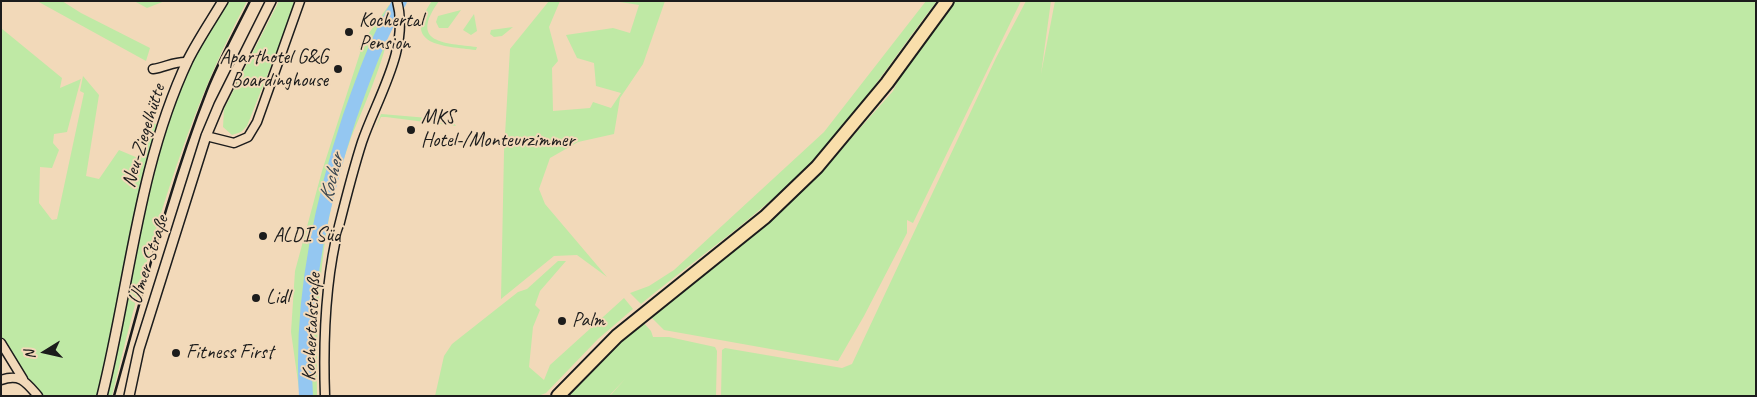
<!DOCTYPE html>
<html>
<head>
<meta charset="utf-8">
<style>
  body { margin:0 }
  #map { position:relative; width:1757px; height:397px; overflow:hidden; background:#f2d9b9; font-family:Caveat,sans-serif }
  canvas { display:block }
  .frame { position:absolute; inset:0; border:2px solid #1c1c1c; pointer-events:none }
  .north { position:absolute; left:20px; top:327px; width:50px; height:50px; -webkit-text-stroke:4px #f2d9b9; paint-order:stroke; rotate:260deg; font-size:14px; font-weight:700; line-height:20px; text-align:center; color:#1c1c1c }
  .north::after { content:''; display:block; margin:auto; width:18px; height:22px; background:#1c1c1c; clip-path:polygon(50% 0,100% 100%,50% 72%,0 100%) }
</style>
</head>
<body>
<div id="map">
<canvas width="1757" height="397"></canvas>
<div class="frame"></div>
<div class="north">N</div>
</div>
<script>
const g = document.querySelector('canvas').getContext('2d');
g.lineJoin = 'round';
function fillPath(path, color) {
  g.fillStyle = color;
  g.fill(path, 'evenodd');
}
function stroke(path, color, width, dash) {
  g.strokeStyle = color;
  g.lineWidth = width;
  g.lineCap = dash ? 'butt' : 'round';
  g.setLineDash(dash || []);
  g.stroke(path);
}
function label(font, color, halo, rows, align = 'center') {
  g.font = font + ' Caveat,sans-serif';
  g.lineWidth = 4;
  g.setLineDash([]);
  g.textBaseline = 'middle';
  g.strokeStyle = halo;
  g.fillStyle = color;
  for (const [text, x, y, turn = 0] of rows) {
    g.save();
    g.translate(x, y);
    g.rotate((+turn || 0) * Math.PI / 180);
    g.textAlign = isNaN(turn) ? turn : align;
    if (halo) g.strokeText(text, 0, 0);
    g.fillText(text, 0, 0);
    g.restore();
  }
}
const green = new Path2D(`
  M37 1H62L81 13 150 48 146 61Z
  M134 1H165L147 8Z
  M227 1H247C181 124 145 261 112 396H38L1 345V28L62 78 60 88 81 79 67 132 54 134 53 143 59 150 52 168 40 167 39 203 52 220 57 219 84 93 80 91 83 76 99 95 86 176 99 179 119 150 138 158 154 123 164 131 190 62Z
  M279 1H294L290 18 247 126 241 132 232 135 223 127 224 109Z
  M432 1H439C408 44 445 43 477 47L476 50C444 46 400 46 432 1Z
  M549 1H560L549 27 558 61 552 68 553 111 590 108 593 102 611 108 621 93 596 86 594 63 577 58 566 35 613 28 630 33 639 5 614 1H665L643 64 620 98 614 134 578 142 550 158 539 189 545 204 607 277 577 255 554 256 501 299 504 152 510 49Z
  M926 1H937C896 54 860 111 813 160 761 215 699 256 641 304L630 293 649 286 674 270 824 132Z
  M953 1H1021L913 223 907 220V233L864 316 838 361 664 330 650 316 713 268 822 171 893 91 903 70Z
  M1026 1H1051L1041 74 1055 1H1756V396H721L722 350 725 348 842 368 852 364 996 58Z
  M389 5C399 32 361 112 350 141 320 222 316 310 317 396H300L291 332 295 271 322 171 360 53 359 47Z
  M461 10 448 28H439L436 22 438 16Z
  M474 14 477 31 471 35 463 30Z
  M513 27 502 36 494 37 490 34 491 30Z
  M381 114 452 120 456 126 386 117H381L376 128Z
  M558 261H566L540 291 535 305 540 310 533 327 529 367 544 380 550 365 624 298 633 309 598 339 546 393 538 396H435L444 356 452 344 518 292 527 289Z
  M642 321 651 331 653 337H669L715 347 717 351 716 396H610L625 379 609 396H566L580 378Z`);
const river = new Path2D(`
  M306 396C300 301 320 206 350 116 364 77 378 36 400 1`);
const minor = new Path2D(`
  M153 69C166 67 175 61 187 62
  M206 136 234 143 248 137 257 122 300 1
  M1 343 23 379
  M1 380C20 373 26 382 38 396
  M325 396C323 340 325 281 339 226 346 198 353 170 362 142 377 98 410 48 397 1`);
const tertiary = new Path2D(`
  M102 396C130 284 138 166 188 60 198 40 211 21 223 1
  M129 396 139 349 206 136 219 105 271 1`);
const trunk = new Path2D(`
  M558 396 617 336 765 217 817 167 887 83 947 1`);
const rail = new Path2D(`
  M114 396C143 293 168 189 207 90 219 60 235 31 250 1`);
const markers = [
  [349,32,5,"#1c1c1c"],
  [338,69,5,"#1c1c1c"],
  [411,130,5,"#1c1c1c"],
  [263,236,5,"#1c1c1c"],
  [256,298,5,"#1c1c1c"],
  [562,321,5,"#1c1c1c"],
  [176,353,5,"#1c1c1c"]
];
const poiNames = [
  ["Kochertal",359,21],
  ["Pension",359,44],
  ["Aparthotel G&G",328,58,"right"],
  ["Boardinghouse",328,81,"right"],
  ["MKS",421,118],
  ["Hotel-/Monteurzimmer",421,141],
  ["ALDI Süd",273,236],
  ["Lidl",266,298],
  ["Palm",572,321],
  ["Fitness First",186,353]
];
const streetNames = [
  ["Neu-Ziegelhütte",144,136,-73],
  ["Ulmer Straße",149,260,-72],
  ["Kochertalstraße",312,327,-87]
];
const waterNames = [
  ["Kocher",332,178,-76]
];
fillPath(green, '#bfe9a5');
stroke(river, '#94c7f1', 14);
stroke(minor, '#1c1c1c', 11);
stroke(tertiary, '#1c1c1c', 12);
stroke(trunk, '#1c1c1c', 16);
stroke(minor, '#f2d9b9', 8);
stroke(tertiary, '#f2d9b9', 9);
stroke(trunk, '#f9deab', 12);
stroke(rail, '#1c1c1c', 2.5);
for (const [x, y, r, color] of markers) {
  const dot = new Path2D();
  dot.arc(x, y, r, 0, 2 * Math.PI);
  g.fillStyle = color;
  g.fill(dot);
  stroke(dot, '#f2d9b9', 2);
}
label('20px', '#1c1c1c', '#f2d9b9', poiNames, 'left');
label('20px', '#1c1c1c', '#f2d9b9', streetNames);
label('italic 21px', '#3a4751', '#f2d9b9', waterNames);
</script>
</body>
</html>
